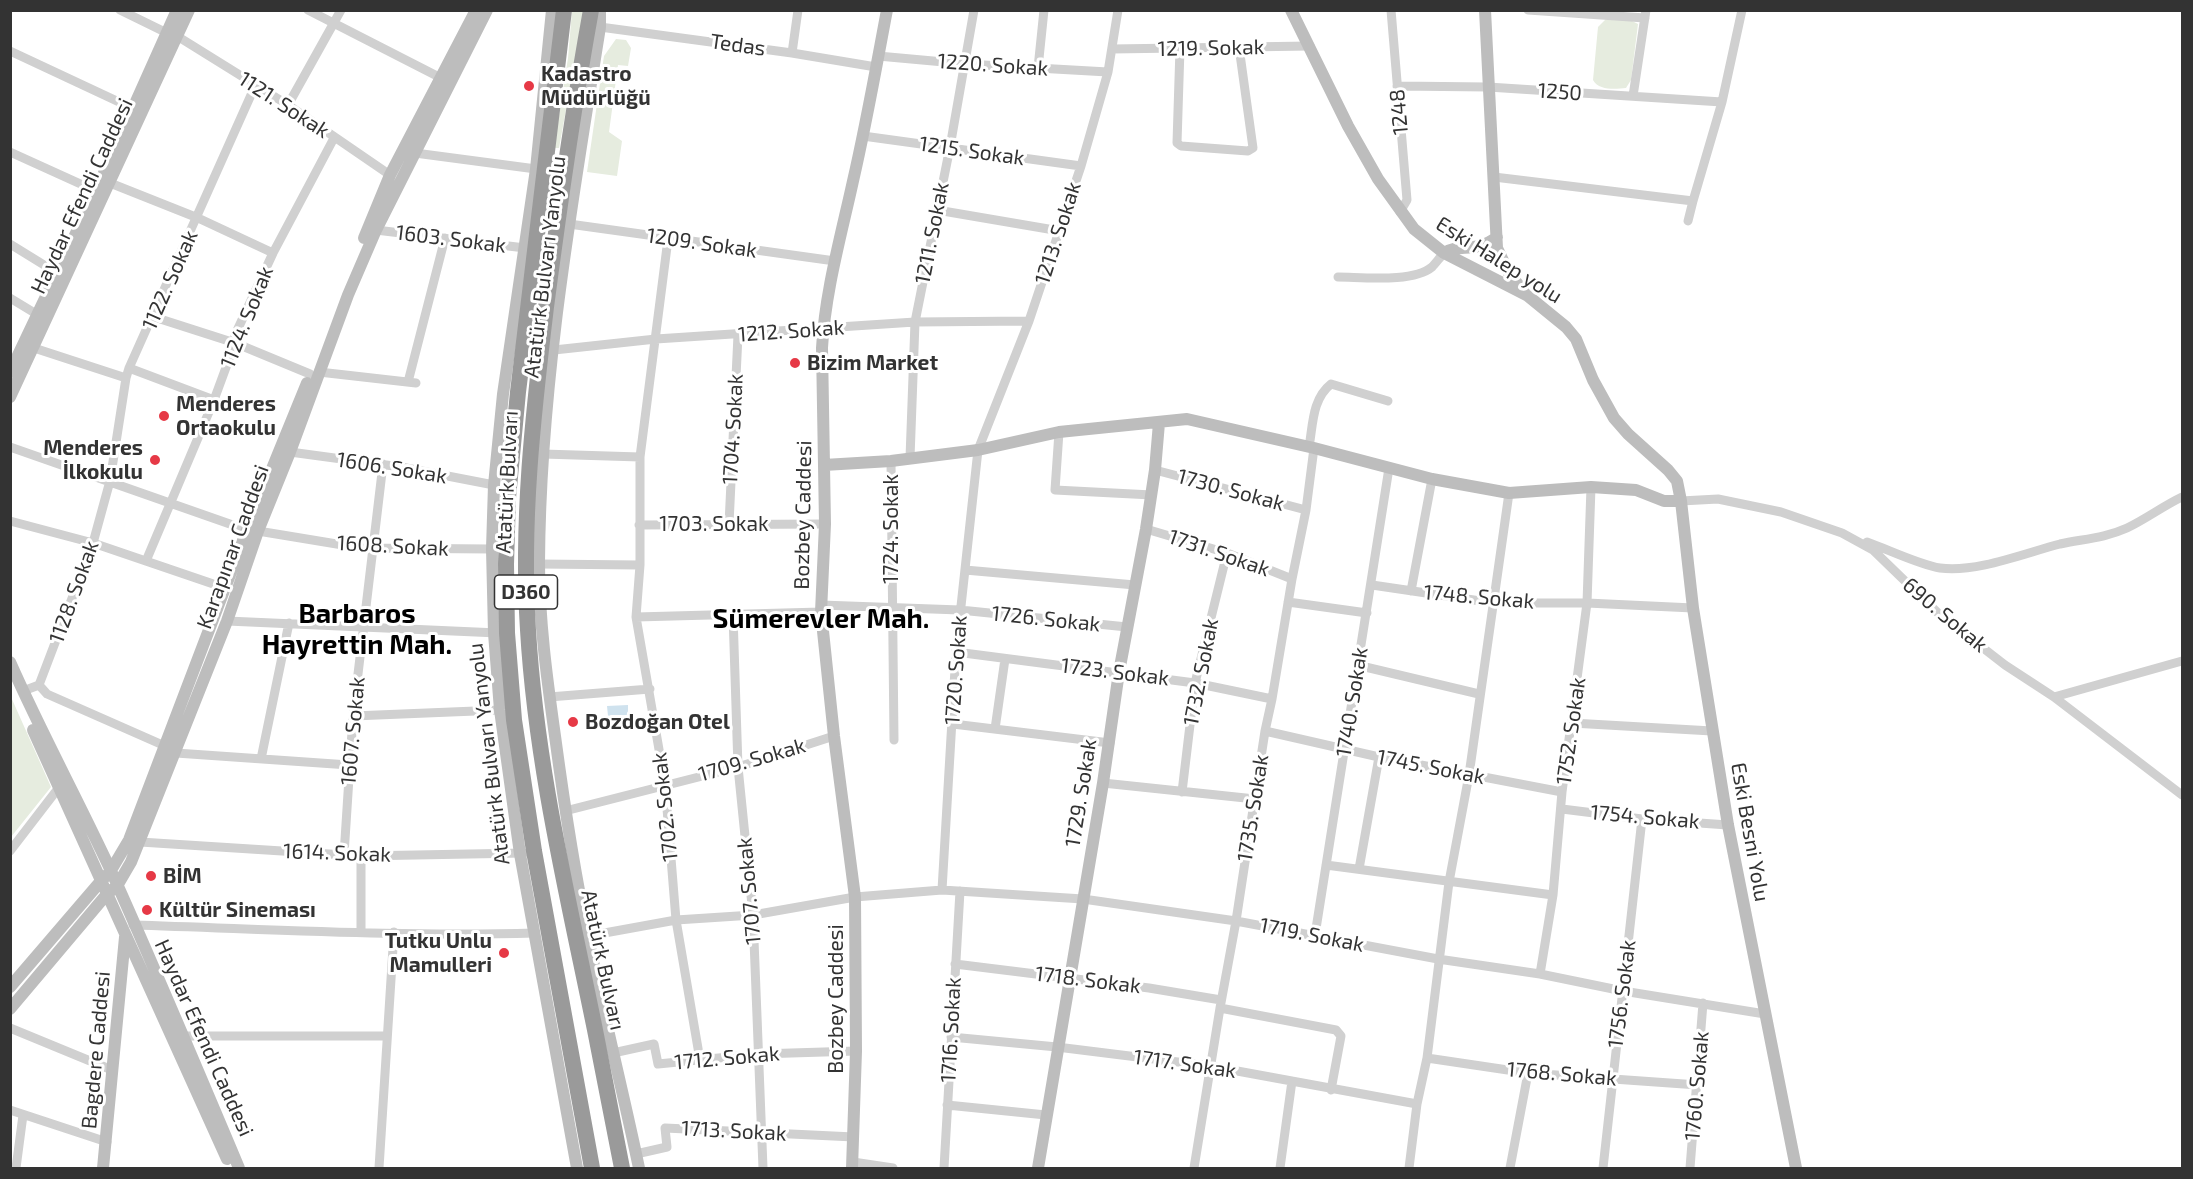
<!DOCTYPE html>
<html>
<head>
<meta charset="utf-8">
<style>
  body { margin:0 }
  #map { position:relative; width:2193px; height:1179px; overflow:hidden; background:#fff; font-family:"Exo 2",sans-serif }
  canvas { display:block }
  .frame { position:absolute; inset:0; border:12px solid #333; pointer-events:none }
</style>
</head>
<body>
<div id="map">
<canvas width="2193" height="1179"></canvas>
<div class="frame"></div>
</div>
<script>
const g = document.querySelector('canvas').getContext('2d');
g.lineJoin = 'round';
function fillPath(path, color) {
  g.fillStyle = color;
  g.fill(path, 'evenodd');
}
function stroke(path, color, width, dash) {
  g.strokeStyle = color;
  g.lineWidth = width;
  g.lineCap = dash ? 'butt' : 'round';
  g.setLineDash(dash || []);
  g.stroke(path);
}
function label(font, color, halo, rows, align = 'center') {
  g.font = font + ' "Exo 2",sans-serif';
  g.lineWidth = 6;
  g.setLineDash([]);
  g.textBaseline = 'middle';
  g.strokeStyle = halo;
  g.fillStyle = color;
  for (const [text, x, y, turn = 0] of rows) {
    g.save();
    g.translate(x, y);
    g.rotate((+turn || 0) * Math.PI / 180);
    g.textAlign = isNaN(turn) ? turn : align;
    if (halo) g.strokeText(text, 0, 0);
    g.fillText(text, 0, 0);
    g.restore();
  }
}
const green = new Path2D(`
  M572 11H584L559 148H554L568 58Z
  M1606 19 1632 21 1638 24 1631 80 1626 88C1616 89 1599 91 1593 80L1598 27Z
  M616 39 626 40 631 48 628 66 618 65 609 132 622 141 617 176 587 172 604 56Z
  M11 697 51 787 11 837H10Z`);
const water = new Path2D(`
  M628 705V715L608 716 607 706Z`);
const street = new Path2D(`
  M120 10 167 33
  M308 10 441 78
  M1391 10 1407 200 1400 212
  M1528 10 1645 18
  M600 27 792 53 876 67
  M177 36 288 105 390 175
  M1180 48 1177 143 1181 146 1248 151 1253 148 1239 47
  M1112 49 1310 46
  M10 51 134 109
  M792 53 798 10
  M878 56 966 64 1108 72
  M1038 68 1044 10
  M1397 86 1488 87 1722 102
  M1633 96 1646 10
  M288 105 341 10
  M863 136 1081 166
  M10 152 96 191
  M415 153 536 169
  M1494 177 1693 201 1722 102 1742 10
  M110 183 198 218 273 253
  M937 210 1060 231
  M1688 221 1693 201
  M569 224 835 261
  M376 230 525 248
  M668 239 640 457V565L636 617 665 784 676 920 700 1060
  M10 244 57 273
  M1338 277C1361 277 1413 283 1432 267 1436 263 1440 257 1444 253
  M10 298 38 315
  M154 317 235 343 310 374
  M34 348 126 378
  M554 350 656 339 915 322 1029 321
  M129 368 214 400
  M319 372 416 383
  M408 382 445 238
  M1059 432 1055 490 1152 495
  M10 447 247 530
  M1309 447C1313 425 1312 399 1331 384L1388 401
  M290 452 401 467 494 485
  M543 454 640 457
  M910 458 915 322 950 147 974 10
  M891 461 894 740
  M1155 470 1306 510
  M1681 501 1718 499 1781 512 1842 533 1873 550 1938 613 2005 665 2054 697 2182 795
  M10 521 93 543 225 588
  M729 524 738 335
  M639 525 825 524
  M1146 529 1227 553 1292 579
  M258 531 361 548 492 549
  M1867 542C1887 549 1920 565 1940 568 1976 573 2025 553 2060 544 2083 539 2105 538 2127 528 2146 519 2163 506 2182 497
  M146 561 214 400 235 343V335L273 253 334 138
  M539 564 640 565
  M965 570 1135 585
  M1372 585 1494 603H1587L1693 608
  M1411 591 1432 479
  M1288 602 1367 613
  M821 605 960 610 1127 627
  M733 615 738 767 753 915 763 1168
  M636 617 821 612
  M227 621 498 633
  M956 652 1195 683 1272 699
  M1357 665 1479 694
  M39 685 47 694 165 746
  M23 691 39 685 93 543 110 481 126 378 129 368 255 86
  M549 697 650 689
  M2054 697 2182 661
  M353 716 500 710
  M1572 723 1712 731
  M953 724 1110 743
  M995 729 1005 659
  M1265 731 1379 757 1562 792
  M176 753 349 765
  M261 759 289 623
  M1103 783 1255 799
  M1182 792 1195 683 1227 553
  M1562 809 1642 819 1728 825
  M565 811 738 767 834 736
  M140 842 361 856 524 853
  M10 851 60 786
  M344 855 353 716 383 464
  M1326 865 1553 895
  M1359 869 1379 757
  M942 890 956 652 978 450 1029 321 1081 166 1108 72 1118 10
  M133 925C267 929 401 937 535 933
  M361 932V856
  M1315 935 1389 468
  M588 936 676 920 753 915 855 897 942 890 1083 899 1236 921 1438 959 1540 974 1623 991 1765 1014
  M955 964 1149 988 1221 1000
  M1540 974 1553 895 1562 792 1587 603 1591 487
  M1220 1008 1336 1030 1341 1036 1331 1090
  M10 1028 112 1070
  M183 1036H386
  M951 1037 1057 1047 1210 1066 1417 1104
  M613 1053 654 1044 658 1064 759 1054 856 1051
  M1427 1058 1528 1073 1698 1085
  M947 1105 1046 1115
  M10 1110 107 1142
  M636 1154 667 1147 665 1128 854 1137
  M853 1162 893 1168
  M16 1168 23 1115
  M379 1168 394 932
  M944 1168 960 891
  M1194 1168 1220 1008 1236 921 1265 731 1272 699 1292 579 1306 510 1314 448
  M1280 1168 1292 1081
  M1409 1168 1417 1104 1427 1058 1449 882 1469 775 1509 493
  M1510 1168 1528 1073
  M1603 1168 1642 819
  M1690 1168 1703 1003`);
const secondary = new Path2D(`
  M552 10 536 169 503 394 494 485 492 549 494 633 500 710 520 854 577 1168
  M600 10V27C572 204 540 383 539 563 539 620 547 679 555 736 564 803 574 870 588 936 603 1014 623 1091 639 1168
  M1291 10 1348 126 1378 179 1414 229 1444 253 1528 296 1566 327 1576 339 1593 380 1614 418 1628 434 1668 470 1677 481 1681 501 1693 608 1728 825 1796 1168
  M1485 10 1497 248 1509 273 1524 292
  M364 238 390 175 476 10
  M1444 253C1459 243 1476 254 1497 237
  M10 372 96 191 177 10
  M10 397 189 10
  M824 465 891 461 978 450 1059 432 1187 419 1314 448 1432 479 1509 493 1591 487 1636 490 1664 501H1681
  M10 662C43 737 83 809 117 884 159 978 199 1073 239 1168
  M33 730 227 1159
  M10 987 101 881 110 872 129 840 247 530 307 383
  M10 1009 107 894 117 886 131 862 227 621 258 531 290 452 348 295 376 230 487 10
  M103 1168 125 937
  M852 1168 856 1051 855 897 834 736 821 612 825 524 822 348C825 292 841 236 853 181 866 125 876 68 887 10
  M1038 1168 1103 783 1119 672 1146 529 1155 470 1159 423`);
const highway = new Path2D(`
  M564 10 518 392 508 498 506 564 507 633 514 720 534 851 592 1168
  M591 10C573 109 559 208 546 307 533 415 521 521 528 630 536 766 568 897 595 1030 604 1076 613 1122 622 1168`);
const markers = [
  [529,86,6,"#e63946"],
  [795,363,6,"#e63946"],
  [164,416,6,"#e63946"],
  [155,460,6,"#e63946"],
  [573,722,6,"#e63946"],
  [151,876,6,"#e63946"],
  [147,910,6,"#e63946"],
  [504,953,6,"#e63946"]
];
const shields = [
  [526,592,63]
];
const shieldNames = [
  ["D360",526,592]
];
const streetNames = [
  ["Tedas",738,45,8],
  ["1219. Sokak",1211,48,-1],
  ["1220. Sokak",993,65,4],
  ["1250",1560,92,4],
  ["1121. Sokak",284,105,33],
  ["1248",1399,112,-95],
  ["1215. Sokak",972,151,8],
  ["Haydar Efendi Caddesi",82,196,-65],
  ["1211. Sokak",932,233,-79],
  ["1213. Sokak",1058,233,-72],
  ["1603. Sokak",451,239,7],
  ["1209. Sokak",702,243,8],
  ["Eski Halep yolu",1499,260,32],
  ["Atatürk Bulvarı Yanyolu",545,267,-83],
  ["1122. Sokak",170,280,-66],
  ["1124. Sokak",247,317,-68],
  ["1212. Sokak",791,331,-4],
  ["1704. Sokak",733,429,-87],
  ["1606. Sokak",392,468,9],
  ["Atatürk Bulvarı",507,482,-87],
  ["1730. Sokak",1231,490,15],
  ["Bozbey Caddesi",803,515,-89],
  ["1703. Sokak",714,524],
  ["1724. Sokak",891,529,-90],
  ["1608. Sokak",393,546,3],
  ["Karapınar Caddesi",233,547,-70],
  ["1731. Sokak",1219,553,19],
  ["1128. Sokak",74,592,-70],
  ["1748. Sokak",1479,597,5],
  ["690. Sokak",1945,615,40],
  ["1726. Sokak",1046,619,6],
  ["1720. Sokak",956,670,-86],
  ["1723. Sokak",1115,672,7],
  ["1732. Sokak",1201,672,-79],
  ["1740. Sokak",1352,702,-81],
  ["1607. Sokak",353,731,-85],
  ["1752. Sokak",1571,731,-82],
  ["Atatürk Bulvarı Yanyolu",489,754,-97],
  ["1709. Sokak",752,760,-16],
  ["1745. Sokak",1431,767,11],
  ["1729. Sokak",1081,793,-81],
  ["1702. Sokak",665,807,-96],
  ["1735. Sokak",1253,808,-81],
  ["1754. Sokak",1645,817,5],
  ["Eski Besni Yolu",1750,832,80],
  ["1614. Sokak",337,853,2],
  ["1707. Sokak",749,891,-95],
  ["1719. Sokak",1312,935,11],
  ["Atatürk Bulvarı",603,960,78],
  ["1718. Sokak",1088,980,7],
  ["1756. Sokak",1622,994,-83],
  ["Bozbey Caddesi",836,999,-90],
  ["1716. Sokak",951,1030,-87],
  ["Haydar Efendi Caddesi",204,1038,66],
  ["Bagdere Caddesi",96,1050,-85],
  ["1712. Sokak",727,1058,-5],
  ["1717. Sokak",1185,1064,8],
  ["1768. Sokak",1562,1074,5],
  ["1760. Sokak",1697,1086,-85],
  ["1713. Sokak",734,1131,3]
];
const poiNames = [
  ["Kadastro",541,74],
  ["Müdürlüğü",541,98],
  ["Bizim Market",807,363],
  ["Menderes",176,404],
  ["Ortaokulu",176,428],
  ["Menderes",143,448,"right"],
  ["İlkokulu",143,472,"right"],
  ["Bozdoğan Otel",585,722],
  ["BİM",163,876],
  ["Kültür Sineması",159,910],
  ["Tutku Unlu",492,941,"right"],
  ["Mamulleri",492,965,"right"]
];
const districtNames = [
  ["Barbaros",357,614],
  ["Hayrettin Mah.",357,645],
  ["Sümerevler Mah.",821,619]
];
fillPath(green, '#e6ecdf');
fillPath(water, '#cfe2ee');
stroke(street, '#d0d0d0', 9);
stroke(secondary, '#bdbdbd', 12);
stroke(highway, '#9a9a9a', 16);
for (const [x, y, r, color] of markers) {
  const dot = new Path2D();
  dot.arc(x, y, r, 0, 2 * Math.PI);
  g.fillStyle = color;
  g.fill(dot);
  stroke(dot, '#fff', 2);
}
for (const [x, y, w] of shields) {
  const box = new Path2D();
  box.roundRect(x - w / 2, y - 17, w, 34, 4.5);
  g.fillStyle = '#fff';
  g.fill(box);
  stroke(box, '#333', 1.5);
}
label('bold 20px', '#333', null, shieldNames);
label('21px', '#333', '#fff', streetNames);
label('bold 21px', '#333', '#fff', poiNames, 'left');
label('bold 27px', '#000', '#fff', districtNames);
</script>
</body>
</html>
